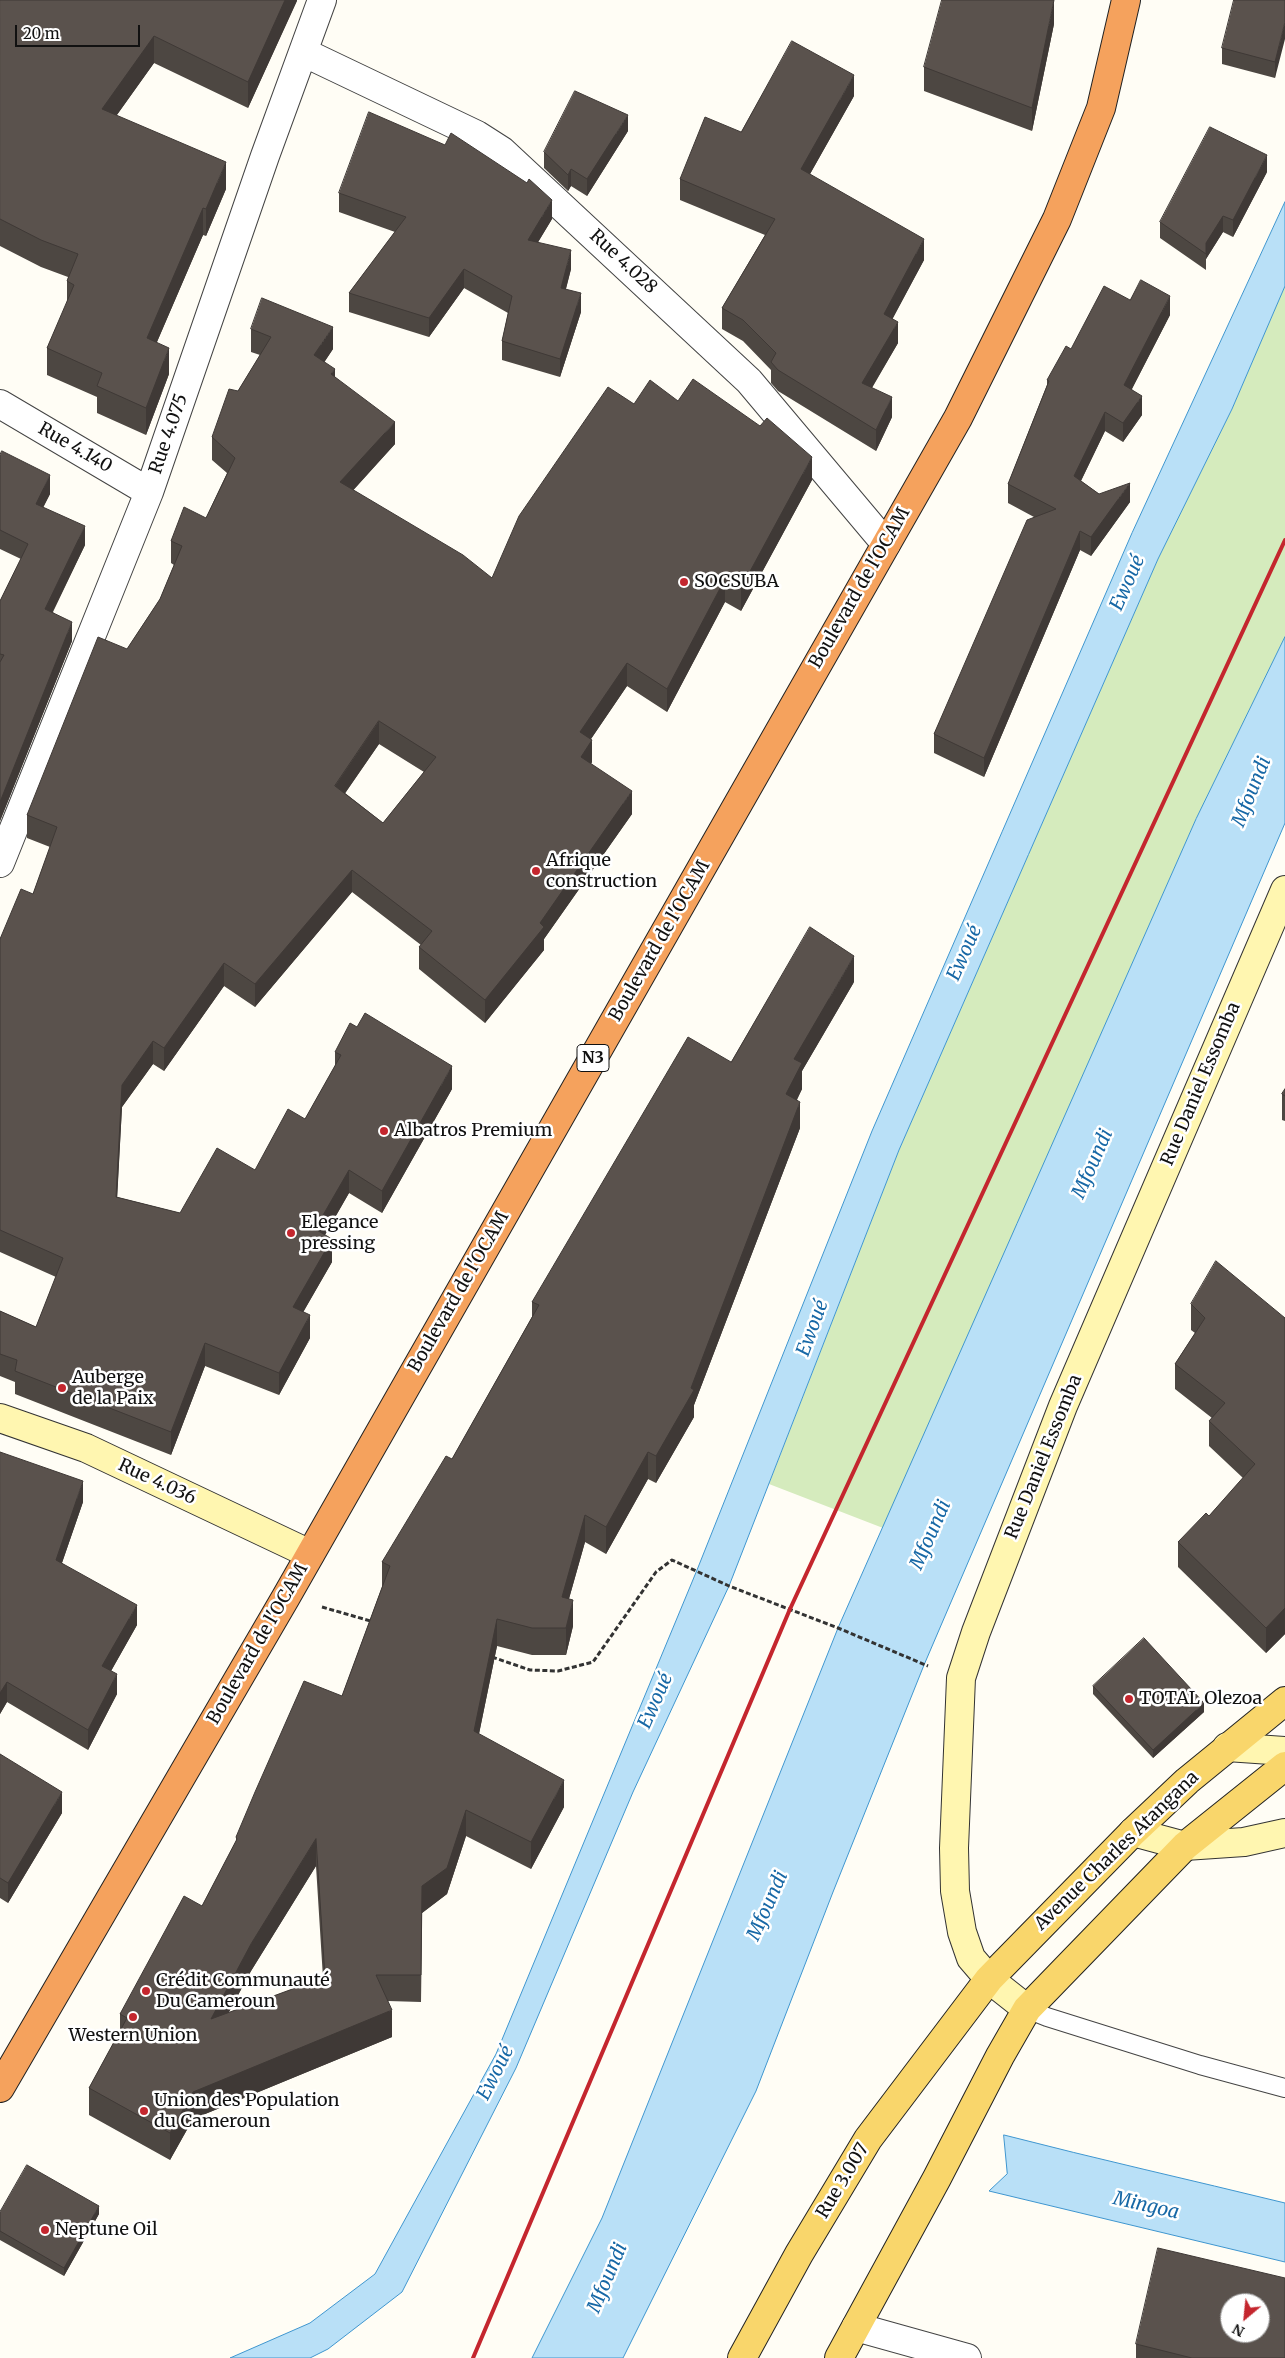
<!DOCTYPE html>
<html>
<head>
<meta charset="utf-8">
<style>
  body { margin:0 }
  #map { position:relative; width:1285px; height:2358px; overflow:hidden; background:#fffdf5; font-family:Merriweather,serif }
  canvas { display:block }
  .north { position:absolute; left:1220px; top:2293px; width:50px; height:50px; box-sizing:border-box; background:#fff; border:1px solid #a0a0a0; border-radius:50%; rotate:208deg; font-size:14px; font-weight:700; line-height:20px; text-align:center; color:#111 }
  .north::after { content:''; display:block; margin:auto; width:18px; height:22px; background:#c4262e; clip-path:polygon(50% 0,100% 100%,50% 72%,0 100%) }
  .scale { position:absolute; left:15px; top:25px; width:125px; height:22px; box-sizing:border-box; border:2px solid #111; border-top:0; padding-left:6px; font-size:15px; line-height:18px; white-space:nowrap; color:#111; -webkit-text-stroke:4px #fff; paint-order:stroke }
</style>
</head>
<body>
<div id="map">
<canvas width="1285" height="2358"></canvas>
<div class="north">N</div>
<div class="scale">20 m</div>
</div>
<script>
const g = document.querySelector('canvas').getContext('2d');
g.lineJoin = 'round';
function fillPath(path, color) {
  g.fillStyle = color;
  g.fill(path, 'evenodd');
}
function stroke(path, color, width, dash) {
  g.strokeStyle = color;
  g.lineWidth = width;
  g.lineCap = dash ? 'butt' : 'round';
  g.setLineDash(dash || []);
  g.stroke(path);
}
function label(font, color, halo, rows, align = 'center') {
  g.font = font + ' Merriweather,serif';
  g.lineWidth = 5;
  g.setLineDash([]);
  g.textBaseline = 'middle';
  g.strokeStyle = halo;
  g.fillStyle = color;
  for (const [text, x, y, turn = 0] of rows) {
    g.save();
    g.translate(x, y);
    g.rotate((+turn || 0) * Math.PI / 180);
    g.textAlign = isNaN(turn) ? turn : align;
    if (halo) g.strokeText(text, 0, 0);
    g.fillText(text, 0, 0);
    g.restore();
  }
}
const green = new Path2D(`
  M1285 286V637L1196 819 883 1528 769 1484 899 1150 1158 559 1232 409Z`);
const water = new Path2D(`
  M1285 202V286L1232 409 1158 559 899 1150 729 1586 633 1792 516 2068 402 2292 328 2349 310 2358H230L310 2323 375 2274 496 2054 697 1570 872 1131 1132 533Z
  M1285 637V823L924 1665 833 1892 756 2091 623 2358H532L602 2218 838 1628 1196 819Z
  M1004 2135C1097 2159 1191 2180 1285 2203V2262L989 2191 1007 2174Z`);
const path = new Path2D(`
  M322 1607 374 1622
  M492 1657 530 1670 558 1671 593 1662 656 1572 672 1560 729 1586 838 1628 928 1666`);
const lane = new Path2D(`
  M1027 2009 1047 2017 1200 2065 1285 2088`);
const street = new Path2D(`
  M303 52 477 135 502 151 749 381 886 544
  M0 404 149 492
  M0 863 149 492 265 156 322 0
  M856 2327 967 2358`);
const secondary = new Path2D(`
  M0 1418 86 1448 310 1554
  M1227 1747 1285 1751
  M1133 1832 1185 1846 1244 1842 1285 1833
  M1027 2009 989 1979 971 1958 962 1932 955 1891 954 1848 961 1678 976 1632 1063 1406 1285 890`);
const primary = new Path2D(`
  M742 2358 799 2254 868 2139 989 1979 1133 1832 1187 1781 1285 1701
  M839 2358 937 2178 1000 2056 1027 2009 1185 1846 1285 1766`);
const highway = new Path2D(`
  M0 2088 286 1597 958 418 1057 219 1101 108 1126 0`);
const rail = new Path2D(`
  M473 2358 790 1609 1285 540`);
const wall = new Path2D(`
  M0 0H297L248 108 154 63 116 116 226 189 206 236 203 235 157 342 169 374 146 435 97 413V397L47 375V348L67 303V281L68 277 41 267 0 246Z
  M1285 0 1275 78 1222 64V48Z
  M1054 24 1032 131 924 91V67Z
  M854 96 810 174 924 260 892 319 898 343 872 388 892 417 876 451 778 391 771 383V370L743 341 722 329V308L765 235 680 200V179L741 132Z
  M628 131 587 196 571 186 568 191 544 168V152Z
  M1267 172 1233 237 1223 232 1206 259V270L1160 238V222Z
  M339 193 552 219 538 242 571 269 566 289 581 312 560 377 502 360V341L508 313 464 288 429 337 349 312V293L395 232 339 212Z
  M1130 300 1170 315 1132 389 1142 415 1123 442 1105 431 1081 481 1099 494 1130 502 1091 556 1080 550 984 777 934 753V734L1034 517 1008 503V484L1047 385V380Z
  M251 329 333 349 324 362 335 377 395 444 353 490 492 578 634 404 678 401 812 480 741 611 725 602 667 712 627 686 591 739 592 762 591 764 632 814 544 939V950L485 1023 419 969V947L421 945 352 892 255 1007 224 986 164 1071 153 1064 122 1107 117 1197 180 1213 255 1170 305 1119 335 1066V1052L452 1089 382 1213 349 1193 325 1235 332 1262 303 1312 310 1338 279 1395 205 1366 171 1455 15 1394V1382L0 1376V1311L36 1327 56 1277 0 1252V939L33 894 50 847 27 838V815L127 649 160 599 174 565 171 563V541L206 518 227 473 212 460V437L238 391 260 355 251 352ZM379 744 424 772 383 823 345 793Z
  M0 455 50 494 43 507 85 545 53 612 72 641 0 821V601L21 559 0 549Z
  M854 982 802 1071V1089L797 1100 800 1128 694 1405V1417L656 1483 648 1479 606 1554 585 1542 569 1599 573 1626 566 1655H532L497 1646 479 1734 564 1807 531 1869 466 1836 447 1894 422 1913 421 2002 388 2001 392 2037 193 2119 170 2160 89 2115V2088L120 2031V2014L202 1906 236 1841V1837L342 1696 382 1587V1562L452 1459 532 1317V1302L731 1062ZM316 1866 323 1978 228 2013 251 1971Z
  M1285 1089V1121L1282 1120V1094Z
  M1191 1304 1285 1318V1634L1266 1653 1178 1567V1542L1209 1516 1243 1478 1209 1446V1421L1212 1418 1175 1389V1364L1195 1333 1191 1330Z
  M0 1452 83 1502 62 1563 137 1625 111 1671 117 1694 88 1750 7 1702 0 1714Z
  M1093 1686 1204 1712 1153 1758 1093 1694Z
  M0 1754 62 1813 8 1903 0 1898Z
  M0 2212 99 2214 64 2276 0 2240Z
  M1136 2344 1285 2358H1136Z`);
const shadedWall = new Path2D(`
  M285 0H297V1L248 108V82Z
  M1054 0V24L1032 131V108Z
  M1285 22V39L1275 78V62Z
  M154 36V63L102 136V109Z
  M854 75V96L801 190V169Z
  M628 115V131L587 196V179Z
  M1267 155V172L1233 237V220Z
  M226 162V189L206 236V209Z
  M571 169V186L568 191V175Z
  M552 200V219L528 259V240Z
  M203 208V235L147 365V338Z
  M1223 216V232L1206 259V243Z
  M924 239V260L884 335V314Z
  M571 250V269L561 307V288Z
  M464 269V288L429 337V318Z
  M581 293V312L560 377V359Z
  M1170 296V315L1124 404V385Z
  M898 322V343L862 404V383Z
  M333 327V349L314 378V355Z
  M169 348V374L146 435V408Z
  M335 369V392L331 374Z
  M1142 396V415L1123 442V423Z
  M892 397V417L876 451V430Z
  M1105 412V431L1074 495V476Z
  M395 422V444L340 505V482Z
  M812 457V480L741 611V588Z
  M50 475V494L36 522V504Z
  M1130 483V502L1091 556V537Z
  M85 526V545L45 627V609Z
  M1080 531V550L984 777V758Z
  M725 579V602L667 712V689Z
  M72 622V641L0 821V802Z
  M627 663V686L580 755V732Z
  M379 721V744L335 808V786Z
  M592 740V762L581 780V757Z
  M632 791V814L544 939V950L485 1023V1000Z
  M352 870V892L255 1007V984Z
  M854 956V982L802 1071V1089L786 1120V1094L794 1059Z
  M224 963V986L164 1071V1048Z
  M153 1041V1064L122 1107 116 1220V1197L122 1085Z
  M452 1066V1089L382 1213V1191Z
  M800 1102V1128L694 1405V1417L656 1483V1456L691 1388Z
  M349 1170V1193L315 1252V1229Z
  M332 1239V1262L293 1330V1307Z
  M310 1315V1338L279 1395V1373Z
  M205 1343V1366L171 1455V1432Z
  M648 1452V1479L606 1554V1527Z
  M83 1481V1502L56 1580V1560Z
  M585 1515V1542L562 1623V1597Z
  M573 1600V1626L566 1655V1628Z
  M137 1605V1625L102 1687V1666Z
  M1285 1608V1634L1266 1653V1628Z
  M497 1619V1646L474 1758V1731Z
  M117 1674V1694L88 1750V1730Z
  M7 1682V1702L0 1714V1693Z
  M1204 1703V1712L1153 1758V1750Z
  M564 1780V1807L531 1869V1842Z
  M62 1792V1813L8 1903V1883Z
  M466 1810V1836L447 1894 422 1913 421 2002 422 1886Z
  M316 1839V1866L251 1971 211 2046V2019L251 1944Z
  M392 2010V2037L193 2119 170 2160V2133L193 2092Z
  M99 2206V2214L64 2276V2268Z`);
const building = new Path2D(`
  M0 0H285L248 82 154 36 102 109 226 162 206 209 203 208 147 338 169 348 146 408 97 386 102 373 47 348 74 285 67 281 78 254 41 240 0 219Z
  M942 0H1054L1032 108 924 67Z
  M1234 0H1285V22L1275 62 1222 48Z
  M792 41 854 75 801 169 924 239 884 314 898 322 862 383 892 397 876 430 778 370 771 362 776 353 743 320 722 308 775 219 680 179 705 117 741 132Z
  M575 91 628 115 587 179 571 169 568 175 544 152Z
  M369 112 445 145 451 133 527 183 529 179 552 200 528 240 571 250 561 288 581 293 560 359 502 341 512 296 464 269 429 318 349 293 406 217 339 193Z
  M1210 127 1267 155 1233 220 1223 216 1206 243V254L1160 222Z
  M1141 280 1170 296 1124 385 1142 396 1123 423 1105 412 1074 476 1099 494 1130 483 1091 537 1080 531 984 758 934 734 1027 520 1056 509 1008 484 1049 381 1047 380 1066 346 1071 349 1104 286 1130 300Z
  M262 298 333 327 314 355 335 369 331 374 395 422 340 482 463 555 492 578 519 516 608 387 634 404 650 380 678 401 693 379 760 426 767 418 812 457 741 588 725 579 667 689 627 663 580 732 592 740 581 757 632 791 540 923 544 927 485 1000 419 947 432 931 352 870 255 984 224 963 164 1048 153 1041 122 1085 116 1197 180 1213 217 1148 255 1170 288 1109 305 1119 341 1055 335 1052 350 1023 357 1027 365 1013 452 1066 382 1191 349 1170 315 1229 332 1239 293 1307 310 1315 279 1373 205 1343 171 1432 15 1371 17 1360 0 1354V1311L36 1327 63 1258 0 1230V939L21 889 33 894 57 827 27 815 98 637 127 649 160 599 182 546 171 541 184 507 206 518 235 458 212 437 229 389 238 391 271 337 251 329ZM379 721 436 757 383 823 335 786Z
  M2 451 50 475 36 504 85 526 45 609 72 622 0 802V662L4 655 0 654V601L28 544 0 530V455Z
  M810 927 854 956 794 1059 802 1063 786 1094 800 1102 691 1388 694 1390 656 1456 648 1452 606 1527 585 1515 562 1597 573 1600 566 1628H532L497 1619 474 1731 564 1780 531 1842 466 1810 447 1868 422 1886 421 1975H376L392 2010 193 2092 170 2133 89 2088 127 2018 120 2014 184 1896 202 1906 237 1839 236 1837 255 1792 304 1681 342 1696 390 1566 382 1562 446 1456 452 1459 539 1305 532 1302 688 1037 731 1062ZM316 1839 325 1977 211 2019 251 1944Z
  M1285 1089V1096L1282 1094Z
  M1216 1261 1285 1318V1608L1266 1628 1178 1542 1206 1513 1209 1516 1255 1464 1209 1421 1225 1403 1175 1364 1205 1318 1191 1304Z
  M0 1452 83 1481 56 1560 137 1605 102 1666 117 1674 88 1730 7 1682 0 1693Z
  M1144 1638 1204 1703 1153 1750 1093 1686Z
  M0 1754 62 1792 8 1883 0 1878Z
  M27 2165 99 2206 64 2268 0 2231V2212Z
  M1158 2248 1285 2278V2358H1192L1136 2344ZM1230 2303H1260V2333H1230Z`);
const markers = [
  [684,582,5,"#c4262e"],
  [536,871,5,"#c4262e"],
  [384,1131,5,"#c4262e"],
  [291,1233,5,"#c4262e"],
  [62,1388,5,"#c4262e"],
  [1129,1699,5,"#c4262e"],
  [146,1991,5,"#c4262e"],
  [133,2017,5,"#c4262e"],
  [144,2111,5,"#c4262e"],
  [45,2230,5,"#c4262e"]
];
const shields = [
  [593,1058,32]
];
const shieldNames = [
  ["N3",593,1058]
];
const streetNames = [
  ["Rue 4.028",623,262,43],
  ["Rue 4.075",169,434,-71],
  ["Rue 4.140",75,448,30],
  ["Boulevard de l'OCAM",860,588,-60],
  ["Boulevard de l'OCAM",660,941,-60],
  ["Rue Daniel Essomba",1201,1084,-67],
  ["Boulevard de l'OCAM",459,1292,-60],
  ["Rue Daniel Essomba",1044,1457,-68],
  ["Rue 4.036",157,1482,25],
  ["Boulevard de l'OCAM",258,1644,-60],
  ["Avenue Charles Atangana",1117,1851,-44],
  ["Rue 3.007",843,2181,-59]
];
const poiNames = [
  ["SOCSUBA",694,582],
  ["Afrique",546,861],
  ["construction",546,882],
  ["Albatros Premium",394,1131],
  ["Elegance",301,1223],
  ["pressing",301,1244],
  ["Auberge",72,1378],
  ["de la Paix",72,1399],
  ["TOTAL Olezoa",1139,1699],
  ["Crédit Communauté",156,1981],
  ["Du Cameroun",156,2002],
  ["Western Union",133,2036,"center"],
  ["Union des Population",154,2101],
  ["du Cameroun",154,2122],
  ["Neptune Oil",55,2230]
];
const waterNames = [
  ["Ewoué",1128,583,-66],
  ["Mfoundi",1252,792,-68],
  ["Ewoué",965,953,-66],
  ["Mfoundi",1093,1164,-66],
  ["Ewoué",813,1328,-70],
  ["Mfoundi",931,1535,-66],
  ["Ewoué",656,1701,-66],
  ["Mfoundi",768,1906,-66],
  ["Ewoué",496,2073,-63],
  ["Mingoa",1146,2206,13],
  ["Mfoundi",608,2278,-67]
];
fillPath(green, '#d5ebbd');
fillPath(water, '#b9e0f7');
stroke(water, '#3f96cf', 1);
stroke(lane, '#444', 20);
stroke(street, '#444', 30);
stroke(secondary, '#333', 30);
stroke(primary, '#222', 30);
stroke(highway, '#222', 30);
stroke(path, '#333', 3, [5, 2.5]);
stroke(lane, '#fff', 18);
stroke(street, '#fff', 28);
stroke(secondary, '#fff6b0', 28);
stroke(primary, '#f9d66b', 28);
stroke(highway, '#f5a25d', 28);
stroke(rail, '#c4262e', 4);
fillPath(wall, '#4d4742');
fillPath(shadedWall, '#3f3936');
fillPath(building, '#5a524d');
stroke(building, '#3f3936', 1);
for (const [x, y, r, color] of markers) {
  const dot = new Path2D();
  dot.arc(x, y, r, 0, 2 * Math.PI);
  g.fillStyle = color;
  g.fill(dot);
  stroke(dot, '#fff', 2);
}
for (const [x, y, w] of shields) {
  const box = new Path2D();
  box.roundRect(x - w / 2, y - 13.5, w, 27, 4);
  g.fillStyle = '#fff';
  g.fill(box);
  stroke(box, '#111', 1);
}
label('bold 16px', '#111', null, shieldNames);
label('18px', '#111', '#fff', streetNames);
label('18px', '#111', '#fff', poiNames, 'left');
label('italic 19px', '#1768a6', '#fff', waterNames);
</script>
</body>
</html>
